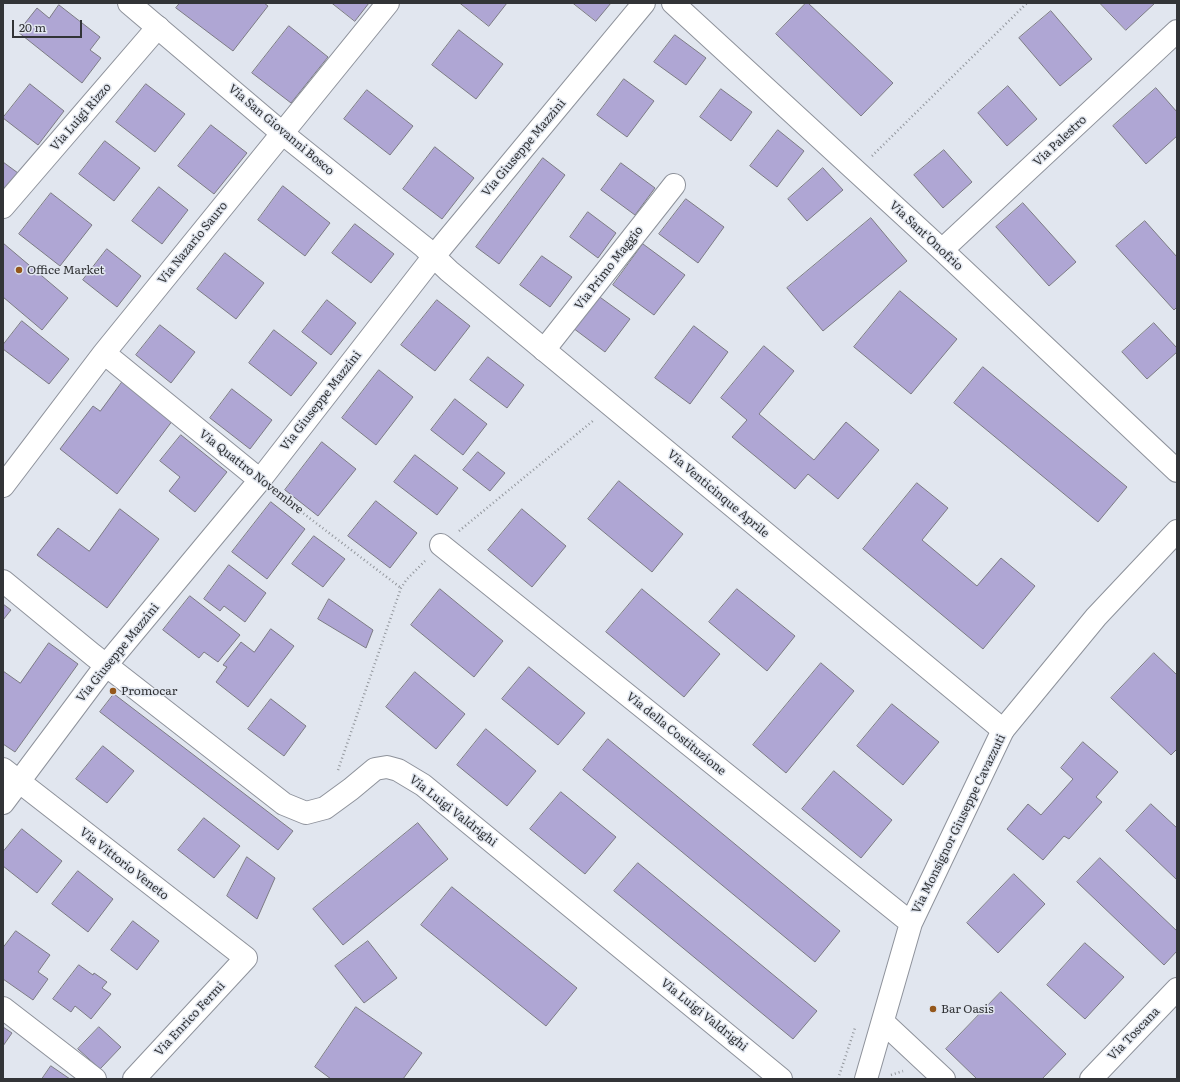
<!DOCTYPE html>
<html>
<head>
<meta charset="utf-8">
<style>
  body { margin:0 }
  #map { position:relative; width:1180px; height:1082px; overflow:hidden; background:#e1e6ef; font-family:Literata,serif }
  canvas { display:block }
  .frame { position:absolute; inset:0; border:4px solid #323437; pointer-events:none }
  .scale { position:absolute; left:12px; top:20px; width:70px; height:18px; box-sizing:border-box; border:2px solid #323437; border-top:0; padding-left:5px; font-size:12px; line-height:14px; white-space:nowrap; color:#323437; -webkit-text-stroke:3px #e1e6ef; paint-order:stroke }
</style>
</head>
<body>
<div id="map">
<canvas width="1180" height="1082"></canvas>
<div class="frame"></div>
<div class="scale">20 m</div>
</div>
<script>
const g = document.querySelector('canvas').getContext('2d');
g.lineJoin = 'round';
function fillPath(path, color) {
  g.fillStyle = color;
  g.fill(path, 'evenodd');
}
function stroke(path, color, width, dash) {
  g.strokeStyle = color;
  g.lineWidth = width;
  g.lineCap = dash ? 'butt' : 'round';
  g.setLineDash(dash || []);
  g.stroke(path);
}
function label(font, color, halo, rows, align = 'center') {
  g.font = font + ' Literata,serif';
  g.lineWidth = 3;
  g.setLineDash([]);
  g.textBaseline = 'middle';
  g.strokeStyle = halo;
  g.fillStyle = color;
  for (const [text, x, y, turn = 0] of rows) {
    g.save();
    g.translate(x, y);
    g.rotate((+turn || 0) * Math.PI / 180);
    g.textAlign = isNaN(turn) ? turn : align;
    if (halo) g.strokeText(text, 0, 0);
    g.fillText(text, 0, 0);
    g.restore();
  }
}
const building = new Path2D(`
  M180 3H264L268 6 233 51 176 8Z
  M332 3H369L355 21Z
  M460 3H507L489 26Z
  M573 3H611L596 21Z
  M806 3H808L893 83 861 116 776 34Z
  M1100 3H1155L1126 30Z
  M59 5 100 37 90 50 101 58 82 83 18 32 37 8 49 18Z
  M1051 11 1092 59 1060 86 1019 38Z
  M289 26 328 57 291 103 252 73Z
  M459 30 503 64 476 99 432 65Z
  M675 35 706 58 686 85 654 62Z
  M624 79 654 101 627 137 597 115Z
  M30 84 64 111 38 145 3 118Z
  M146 84 185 114 155 152 116 122Z
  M1008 86 1037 119 1007 146 978 113Z
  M1156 88 1177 112V136L1146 164 1113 126Z
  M721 89 752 112 731 141 700 117Z
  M367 90 413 126 390 155 344 119Z
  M211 125 247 153 214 194 178 166Z
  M778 130 804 151 777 187 750 166Z
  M105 141 140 168 114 201 79 174Z
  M435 147 474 178 442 219 403 189Z
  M944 150 972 182 943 208 914 175Z
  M543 158 565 175 499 264 476 247Z
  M3 162 18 173 3 192Z
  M621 163 655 188 635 215 601 190Z
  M823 168 843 190 807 221 788 199Z
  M283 186 330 223 305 256 258 220Z
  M159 187 188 210 162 244 132 221Z
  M51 193 92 225 60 266 19 234Z
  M686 199 724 227 698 263 659 234Z
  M1023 203 1076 262 1049 286 996 227Z
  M588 212 616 233 598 258 570 237Z
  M871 218 907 261 823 331 787 288Z
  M1145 221 1177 257V307L1174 310 1116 246Z
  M355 224 394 254 371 283 332 253Z
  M3 243 68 298 42 330 3 297Z
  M643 244 685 275 654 315 613 285Z
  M107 249 141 276 117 307 83 280Z
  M225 253 264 283 236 319 197 289Z
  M542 256 572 277 550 307 520 285Z
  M900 291 957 339 911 394 854 347Z
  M597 295 630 319 605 352 573 328Z
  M327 300 356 323 331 355 302 332Z
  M437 300 470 326 435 371 401 345Z
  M22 321 69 359 49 384 3 349V345Z
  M1154 323 1177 348V352L1147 379 1122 352Z
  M160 325 195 352 171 383 136 355Z
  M694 326 728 352 690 404 655 378Z
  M274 330 317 363 291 396 249 363Z
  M764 346 794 371 759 414 814 460 846 422 879 450 838 499 808 474 795 489 732 437 747 420 721 398Z
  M488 357 524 385 507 408 470 380Z
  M983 367 1127 487 1098 522 954 403Z
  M379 370 413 397 376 445 342 418Z
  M123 381 173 420 117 494 60 449 93 406 100 411Z
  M232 389 272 420 250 449 210 418Z
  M455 399 487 424 463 455 431 430Z
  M181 435 227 472 195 512 169 491 180 477 160 461Z
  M322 442 356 469 318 516 285 490Z
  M478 452 505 473 490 491 463 470Z
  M415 455 458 488 437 515 394 482Z
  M619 481 683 534 652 572 588 519Z
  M917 483 948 508 922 540 977 586 1001 558 1035 586 983 649 863 549Z
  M376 501 417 533 390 568 348 536Z
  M271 502 305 529 267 579 232 552Z
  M120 509 159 539 107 608 37 555 58 528 89 551Z
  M522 509 566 546 532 587 488 550Z
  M314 536 345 559 323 587 292 564Z
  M229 565 266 593 245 622 224 606 220 611 204 599Z
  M440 589 503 641 474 677 411 625Z
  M642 589 720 654 684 697 606 632Z
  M737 589 795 636 767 671 709 622Z
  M190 596 240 635 218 662 204 652 199 658 163 630Z
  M329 599 373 630 366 648 318 619Z
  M3 604 11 610 3 620Z
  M271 629 294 646 248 707 216 682 227 667 223 665 241 642 254 652Z
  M49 643 78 664 15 752 3 744V671L20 683Z
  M1154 653 1177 675V749L1171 755 1111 698Z
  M821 663 854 691 786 773 753 745Z
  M529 667 585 713 558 745 502 699Z
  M415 672 465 714 436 749 386 707Z
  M114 694 293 831 278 850 100 712Z
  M271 699 306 726 284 756 248 729Z
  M892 704 939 742 903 785 857 746Z
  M486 729 536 771 507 806 457 765Z
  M608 739 840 931 815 962 583 770Z
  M1083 742 1118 772 1096 797 1102 802 1069 839 1064 836 1043 860 1007 829 1028 804 1041 815 1073 779 1061 768Z
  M103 746 134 771 107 803 76 779Z
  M834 771 892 820 861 858 802 809Z
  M561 792 616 837 585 874 530 829Z
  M1151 804 1177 828V880L1126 831Z
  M204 818 240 846 214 878 178 850Z
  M418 823 448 859 343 945 313 909Z
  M22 829 62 861 37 893 3 866V852Z
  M247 857 275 878 257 919 227 896Z
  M1100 858 1177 931V951L1164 965 1077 882Z
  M638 863 817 1011 793 1039 614 891Z
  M78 871 113 899 88 932 52 904Z
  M1014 874 1045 904 998 953 967 923Z
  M452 887 577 988 546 1026 421 925Z
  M133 921 159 941 137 970 111 950Z
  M16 931 50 955 38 972 48 979 33 1000 3 979V948Z
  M368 941 397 978 364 1003 335 966Z
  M1085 943 1124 977 1085 1019 1047 985Z
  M79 965 93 975 94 973 107 982 102 988 111 994 91 1019 75 1006 71 1012 53 999Z
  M1001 992 1066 1054 1042 1079H977L946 1049Z
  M356 1007 422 1053 403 1079H331L315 1067Z
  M3 1027 12 1033 3 1046Z
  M99 1027 121 1047 100 1069 78 1049Z
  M51 1066 70 1079H42Z`);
const path = new Path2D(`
  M872 156 1027 3
  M278 494 401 588
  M459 531 594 420
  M338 770 401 588 407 579 425 561
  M891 1075 903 1071
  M838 1079 855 1028`);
const street = new Path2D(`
  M673 3 942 250 1177 471
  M3 207 158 27
  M942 250 1177 31
  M544 350 674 185
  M104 353 260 480
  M3 486 104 353 388 3
  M441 545 911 923
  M3 581 93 655 284 804 306 813 325 808 351 789 375 769 387 767 398 770 423 785 781 1079
  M3 769 246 958 134 1079
  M3 803 107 664 260 480 434 256 644 3
  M3 1008 95 1079
  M883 1022 944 1079
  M866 1079 911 923 1003 730
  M1091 1079 1177 989`);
const secondary = new Path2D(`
  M129 3 282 133 424 247 449 271 1003 730 1096 617 1177 531`);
const markers = [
  [19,270,4,"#94571b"],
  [113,691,4,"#94571b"],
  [933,1009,4,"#94571b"]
];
const streetNames = [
  ["Via Luigi Rizzo",81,117,-49],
  ["Via San Giovanni Bosco",281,130,40],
  ["Via Palestro",1060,141,-43],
  ["Via Giuseppe Mazzini",524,148,-50],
  ["Via Sant'Onofrio",926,236,43],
  ["Via Nazario Sauro",193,243,-51],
  ["Via Primo Maggio",609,268,-52],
  ["Via Giuseppe Mazzini",321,401,-52],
  ["Via Quattro Novembre",251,472,38],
  ["Via Venticinque Aprile",718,494,40],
  ["Via Giuseppe Mazzini",118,653,-51],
  ["Via della Costituzione",676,734,39],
  ["Via Luigi Valdrighi",453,811,38],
  ["Via Monsignor Giuseppe Cavazzuti",959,824,-64],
  ["Via Vittorio Veneto",124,864,38],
  ["Via Luigi Valdrighi",704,1015,39],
  ["Via Enrico Fermi",190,1019,-47],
  ["Via Toscana",1134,1034,-46]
];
const poiNames = [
  ["Office Market",27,270],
  ["Promocar",121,691],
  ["Bar Oasis",941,1009]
];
fillPath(building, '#afa6d4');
stroke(building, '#7c7b84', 1);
stroke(street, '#8e929b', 24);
stroke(secondary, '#8e929b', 24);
stroke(path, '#92969c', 2.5, [1, 3]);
stroke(street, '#fff', 22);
stroke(secondary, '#fff', 22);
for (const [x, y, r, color] of markers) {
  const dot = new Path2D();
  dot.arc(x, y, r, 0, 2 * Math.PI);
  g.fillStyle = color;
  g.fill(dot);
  stroke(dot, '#e1e6ef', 1.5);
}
label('12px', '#323437', '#e1e6ef', streetNames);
label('12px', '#323437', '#e1e6ef', poiNames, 'left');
</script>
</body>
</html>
